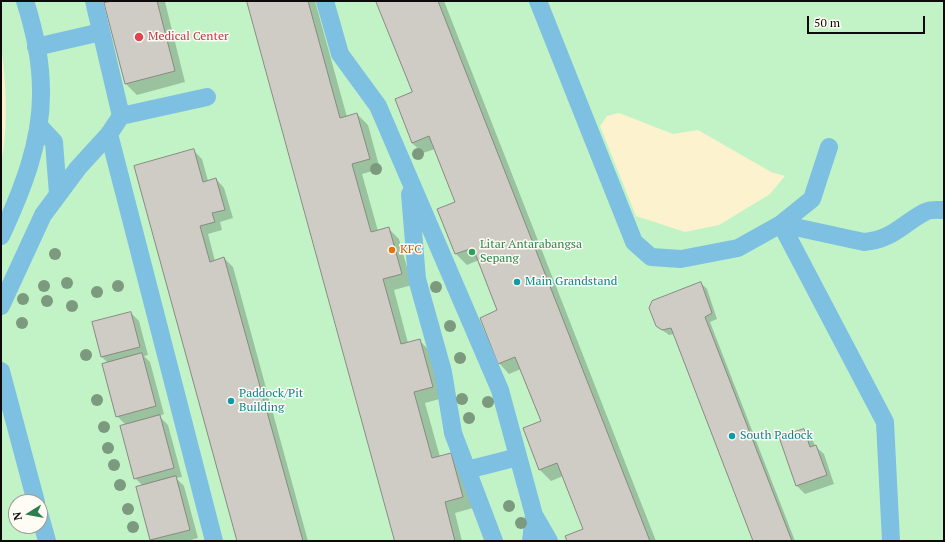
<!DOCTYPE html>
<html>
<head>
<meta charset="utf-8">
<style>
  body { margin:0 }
  #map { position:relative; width:945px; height:542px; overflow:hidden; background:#fefcf4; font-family:"PT Serif",serif }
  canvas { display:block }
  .frame { position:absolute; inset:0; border:2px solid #0c0b09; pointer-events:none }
  .north { position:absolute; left:8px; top:494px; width:40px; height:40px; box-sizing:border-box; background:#fefcf4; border:1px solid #9d9c96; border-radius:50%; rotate:259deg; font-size:11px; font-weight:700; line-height:16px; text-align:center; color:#0c0b09 }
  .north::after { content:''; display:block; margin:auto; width:14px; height:18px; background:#2d7e4f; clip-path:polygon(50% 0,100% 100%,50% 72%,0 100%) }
  .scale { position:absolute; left:807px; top:16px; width:118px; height:18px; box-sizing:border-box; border:2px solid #0c0b09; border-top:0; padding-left:5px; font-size:12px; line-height:14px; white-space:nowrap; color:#0c0b09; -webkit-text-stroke:3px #fefcf4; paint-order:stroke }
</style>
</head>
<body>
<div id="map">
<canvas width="945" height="542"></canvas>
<div class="frame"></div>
<div class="north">N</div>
<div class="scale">50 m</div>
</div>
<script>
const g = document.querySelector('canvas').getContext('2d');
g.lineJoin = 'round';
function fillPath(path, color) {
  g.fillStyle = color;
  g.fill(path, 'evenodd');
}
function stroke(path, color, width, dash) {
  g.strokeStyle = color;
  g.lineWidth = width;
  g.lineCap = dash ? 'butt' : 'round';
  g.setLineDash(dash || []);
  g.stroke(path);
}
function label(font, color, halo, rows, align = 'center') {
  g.font = font + ' "PT Serif",serif';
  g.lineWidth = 3;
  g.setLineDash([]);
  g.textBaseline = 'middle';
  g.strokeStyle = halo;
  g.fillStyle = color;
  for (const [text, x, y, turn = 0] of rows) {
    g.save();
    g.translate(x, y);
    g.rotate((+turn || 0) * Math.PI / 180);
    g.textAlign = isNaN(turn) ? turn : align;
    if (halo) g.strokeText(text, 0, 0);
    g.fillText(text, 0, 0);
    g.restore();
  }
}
const green = new Path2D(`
  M1 1H944V541H1ZM16 502H40V526H16Z`);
const sand = new Path2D(`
  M1 45C6 79 9 129 1 163Z
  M619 113 673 134 698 130 771 172 785 176 770 194 719 225 685 232 636 216 600 126 607 116Z`);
const shadow = new Path2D(`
  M117 1H163L165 2 185 82 137 95 126 84Z
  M248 1H315L347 117 357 114 368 125 380 169 362 174 378 231 388 228 399 239 412 285 394 290 408 343 419 340 430 351 443 398 425 403 440 457 451 454 461 465 473 508 455 513 462 541H396Z
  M377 1H444L656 541H568L584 529 563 476 551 481 540 470 524 428 542 421 521 369 509 374 499 363V311L479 260 467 265 456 254 439 210 456 203 435 149 423 153 412 143 413 93Z
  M194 151 202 159 208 181 216 179 224 188 233 218 220 222 222 230 208 234 215 261 224 258 233 267 308 541H238L135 167Z
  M701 283 707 289 717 319 710 322 795 541H754L675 334 669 335 657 326Z
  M131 313 139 321 148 355 144 356 150 362 164 414 159 416 168 425 182 477 176 478 184 486 198 538 187 541 151 540 137 488 143 486 135 478 126 425 117 416 108 363 102 357Z
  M804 430 812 438 815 446 824 454 834 484 805 494 797 486Z`);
const building = new Path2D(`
  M113 1H157L175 71 125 84 104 3Z
  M247 1H308L340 118 357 113 370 159 352 164 371 232 389 227 402 274 383 279 401 344 420 339 433 387 414 392 432 458 451 453 463 497 445 502 455 541H395Z
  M376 1H438L650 541H567L565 536 583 529 557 463 539 470 523 428 541 421 515 357 498 364 480 318 497 310 473 248 455 254 437 209 455 202 429 136 412 143 395 99 412 92Z
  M194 149 203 182 216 178 225 210 212 213 215 222 200 226 210 262 224 257 303 541H237L134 166Z
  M701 282 712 313 705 317 792 541H753L671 328 662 330 656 326 649 308 652 301Z
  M131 312 140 347 101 357 92 322Z
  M142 353 156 406 116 417 102 364Z
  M160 415 174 468 134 479 120 426Z
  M804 429 810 447 816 445 827 475 796 486 779 437Z
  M176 476 190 530 150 540 136 487Z`);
const minor = new Path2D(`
  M325 1 340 54 378 106 500 390 534 515 549 541
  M538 1 634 242 651 257 681 259 738 248 781 224 812 199 829 147
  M36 47 101 32
  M121 116 207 97
  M39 126 54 142 58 194
  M109 134 214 541
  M410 194 417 279 443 372 453 433 494 541
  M781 224 885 422 891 541
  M781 224 864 242C892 240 902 224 925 212 930 209 938 210 944 210
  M1 236C22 191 42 141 41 91 41 61 34 29 25 1
  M1 306 43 215 78 168 109 134 121 116 94 1
  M1 371 36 502
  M467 470 518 457
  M40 516 47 541
  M531 541 534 515`);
const trees = [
  [418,154],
  [376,169],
  [55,254],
  [67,283],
  [44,286],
  [118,286],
  [436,287],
  [97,292],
  [23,299],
  [47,301],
  [72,306],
  [22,323],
  [450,326],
  [86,355],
  [460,358],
  [462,399],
  [97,400],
  [488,402],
  [469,418],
  [104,427],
  [108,448],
  [114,465],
  [120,485],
  [509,506],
  [128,509],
  [521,523],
  [133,527]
];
const markers = [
  [139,37,5,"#e0444e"],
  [392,250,4,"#e8710a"],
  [472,252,4,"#2e9e5b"],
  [517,282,4,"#0f9aa8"],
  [231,401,4,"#0f9aa8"],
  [732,436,4,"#0f9aa8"]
];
const healthNames = [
  ["Medical Center",148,37]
];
const leisureNames = [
  ["Litar Antarabangsa",480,245],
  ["Sepang",480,259]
];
const foodNames = [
  ["KFC",400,250]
];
const cultureNames = [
  ["Main Grandstand",525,282],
  ["Paddock/Pit",239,394],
  ["Building",239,408],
  ["South Padock",740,436]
];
fillPath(green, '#c2f3c7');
fillPath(sand, '#fcf2cd');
fillPath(shadow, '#0003');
fillPath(building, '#ceccc5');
stroke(building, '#8b8983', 1);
stroke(minor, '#7ec0e2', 18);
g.fillStyle = '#7c9a7e';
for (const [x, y] of trees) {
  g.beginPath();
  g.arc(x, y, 6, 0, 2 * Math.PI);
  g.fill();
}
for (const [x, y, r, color] of markers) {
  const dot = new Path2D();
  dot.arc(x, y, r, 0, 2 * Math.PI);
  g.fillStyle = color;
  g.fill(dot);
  stroke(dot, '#fefcf4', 1.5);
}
label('12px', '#be3a42', '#fefcf4', healthNames, 'left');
label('12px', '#27864d', '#fefcf4', leisureNames, 'left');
label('12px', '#c56008', '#fefcf4', foodNames, 'left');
label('12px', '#0d838f', '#fefcf4', cultureNames, 'left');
</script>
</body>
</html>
